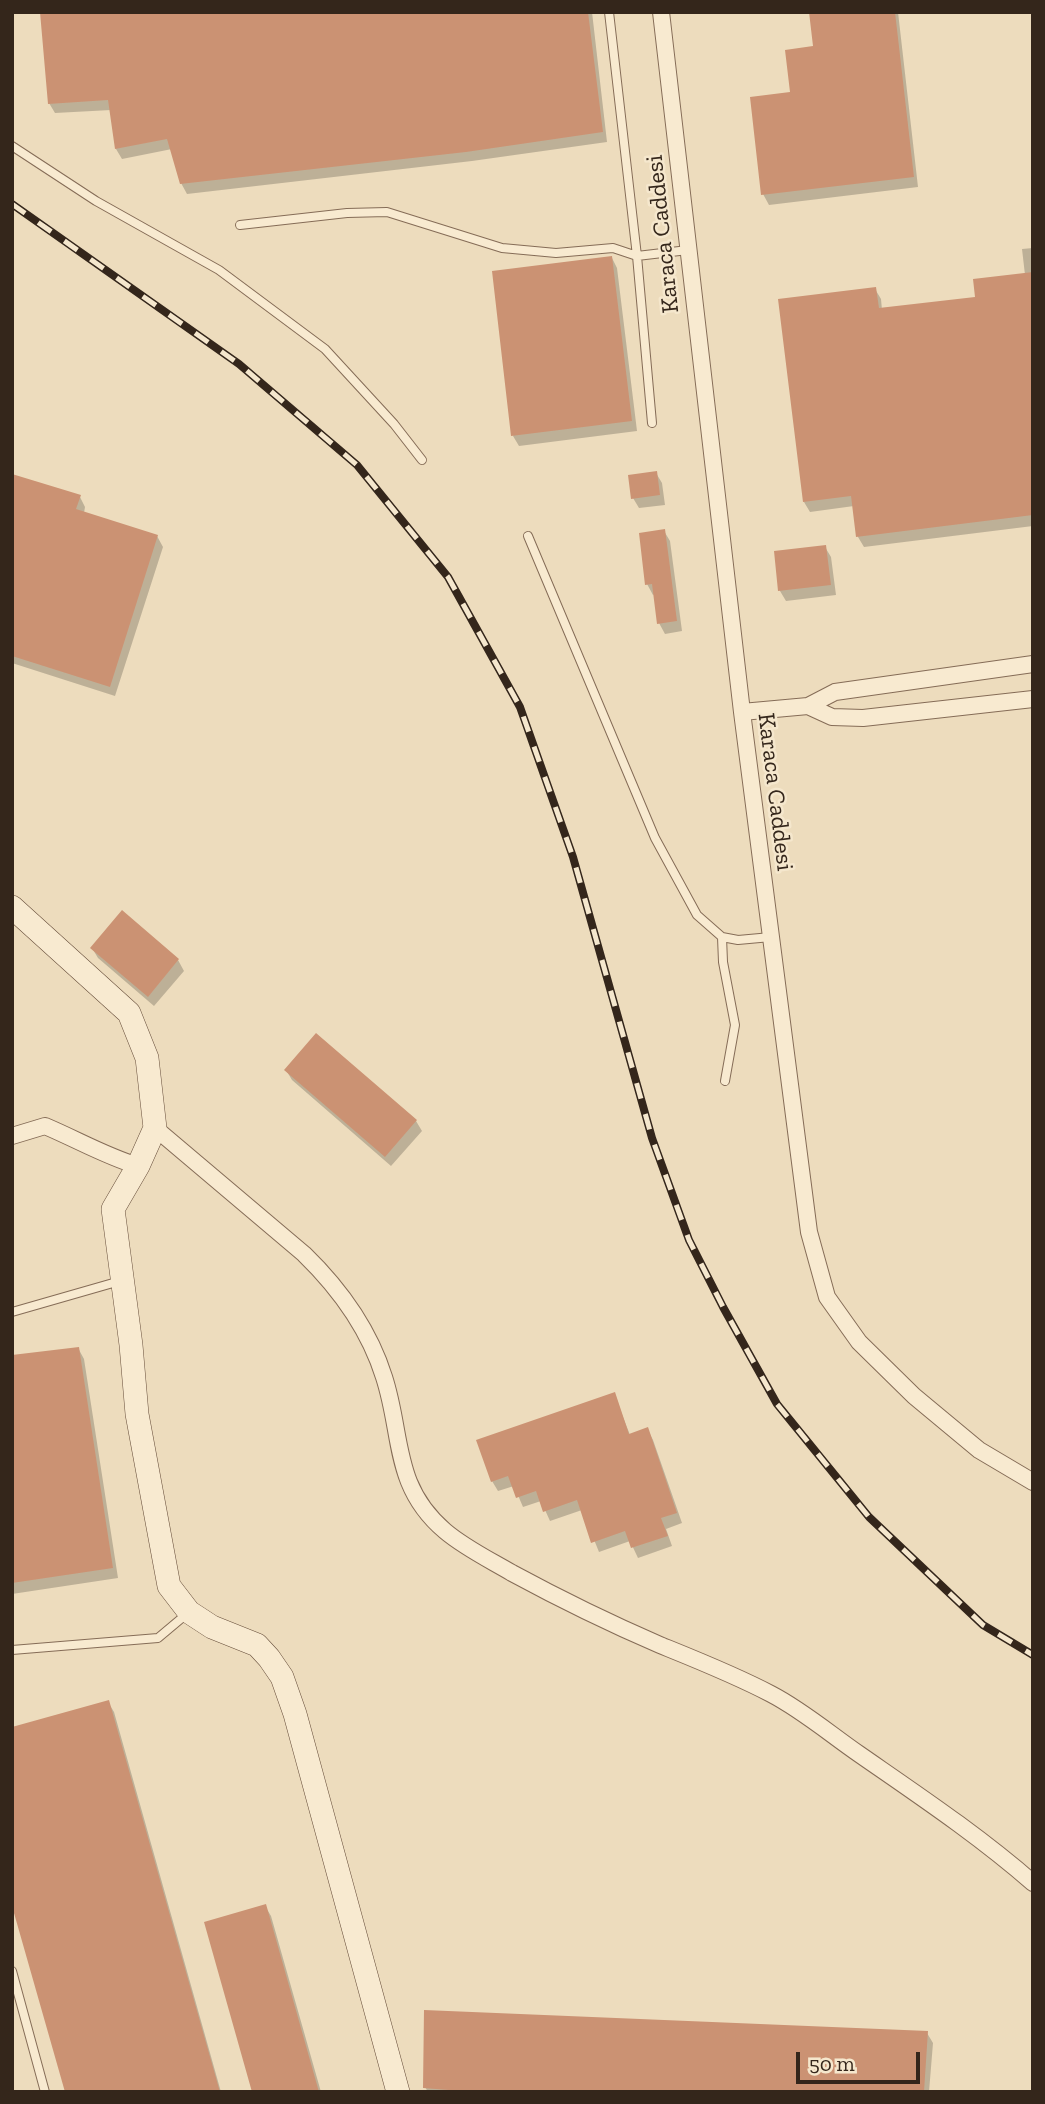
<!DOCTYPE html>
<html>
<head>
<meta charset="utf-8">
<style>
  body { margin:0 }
  #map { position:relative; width:1045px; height:2104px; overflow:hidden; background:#eddcbd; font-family:"Zilla Slab",serif }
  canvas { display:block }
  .frame { position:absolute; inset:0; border:14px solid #34261b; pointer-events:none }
  .scale { position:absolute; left:796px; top:2052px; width:124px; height:32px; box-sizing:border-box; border:4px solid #34261b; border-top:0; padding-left:9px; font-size:21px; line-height:24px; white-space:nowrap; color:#34261b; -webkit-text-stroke:5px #f5e7cd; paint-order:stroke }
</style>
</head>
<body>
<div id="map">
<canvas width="1045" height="2104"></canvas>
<div class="frame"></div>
<div class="scale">50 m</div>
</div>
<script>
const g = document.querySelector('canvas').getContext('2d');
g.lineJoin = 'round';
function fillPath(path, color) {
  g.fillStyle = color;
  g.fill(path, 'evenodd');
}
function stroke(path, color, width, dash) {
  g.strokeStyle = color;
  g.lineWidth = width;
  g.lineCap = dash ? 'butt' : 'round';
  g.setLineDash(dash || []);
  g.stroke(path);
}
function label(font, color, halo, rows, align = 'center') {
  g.font = font + ' "Zilla Slab",serif';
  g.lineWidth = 5;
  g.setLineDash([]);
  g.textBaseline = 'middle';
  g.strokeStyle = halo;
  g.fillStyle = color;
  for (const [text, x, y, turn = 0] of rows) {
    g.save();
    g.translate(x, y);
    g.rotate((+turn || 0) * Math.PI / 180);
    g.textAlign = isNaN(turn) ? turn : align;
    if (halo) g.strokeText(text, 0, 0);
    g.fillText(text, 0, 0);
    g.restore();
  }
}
const shadow = new Path2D(`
  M41 12H592L607 142 472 161 187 194 181 183 172 149 122 159 116 149 111 110 55 113 49 103Z
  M811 12H898L918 187 769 205 763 194 792 94 815 48Z
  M1033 248V526L864 547 858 537 854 506 810 512 804 502 875 289 881 299 882 310 977 298 1025 275 1022 249Z
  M612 258 617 268 637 431 519 446 513 436Z
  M656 473 662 483 665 505 639 508 633 498Z
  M12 475 80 497 85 507 84 513 157 536 163 547 115 696 12 663Z
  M664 531 670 541 682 631 665 634 659 623 655 594 653 595 647 584Z
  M825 547 831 557 836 595 786 601 780 591 775 553Z
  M122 913 178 960 184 971 154 1006 98 958 92 948Z
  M286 1070 416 1121 422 1131 391 1166 292 1080Z
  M78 1348 84 1359 118 1578 12 1594V1357Z
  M614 1394 630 1435 648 1430 653 1440 682 1523 666 1529 672 1546 638 1558 630 1541 599 1552 582 1510 550 1521 541 1501 523 1507 514 1486 498 1491 492 1481Z
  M108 1702 114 1712 221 2092H66Z
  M265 1906 271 1916 321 2092H254Z
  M927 2033 933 2043 929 2092H428L425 2087Z`);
const building = new Path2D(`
  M40 12H588L603 132 466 152 180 184 167 139 115 149 108 100 48 104Z
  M809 12H895L914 177 761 195 750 97 790 92 785 50 813 46Z
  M612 256 632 421 511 436 492 271Z
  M1033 272V515L856 537 851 496 803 502 778 299 876 287 879 308 975 297 973 279Z
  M657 471 660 495 631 499 628 475Z
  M12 474 81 495 76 509 158 535 110 687 12 656Z
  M665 529 677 621 657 624 652 584 645 585 639 533Z
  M826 545 831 585 778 591 774 551Z
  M122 910 179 959 148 997 90 948Z
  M316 1033 417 1120 385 1157 284 1070Z
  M79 1347 113 1568 12 1583V1355Z
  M615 1392 629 1434 648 1427 677 1513 661 1518 668 1536 631 1548 625 1531 591 1543 577 1500 543 1512 536 1491 516 1498 508 1476 491 1482 476 1440Z
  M109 1700 220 2092H65L12 1906V1727Z
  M266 1904 319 2092H252L204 1922Z
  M424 2010 928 2031 924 2092H474L423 2088Z`);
const lane = new Path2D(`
  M609 12 637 256 652 423
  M12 146 96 201 219 270 325 349 394 424 422 460
  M240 225 347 213 387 212 502 248 556 253 613 248 637 256 688 250
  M528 536 655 838 697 915 722 937 738 940 771 937
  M722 937 723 962 735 1025 725 1081
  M12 1312 120 1281
  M12 1650 158 1638 189 1612
  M12 1971 45 2092`);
const street = new Path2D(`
  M661 12 742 712 809 1232 827 1297 859 1342 914 1396 979 1450 1033 1482
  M808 706 832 717 863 718 1033 699
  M742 712 808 706 835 692 1033 664
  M155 1128 304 1254C340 1289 369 1329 384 1377 403 1435 392 1486 445 1531 465 1548 490 1560 512 1573 560 1599 609 1623 660 1645 697 1660 735 1675 771 1694 802 1710 830 1734 859 1754 918 1795 978 1835 1033 1883
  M12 1136 45 1126C76 1139 105 1156 138 1166`);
const secondary = new Path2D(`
  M12 907 129 1013 147 1058 155 1128 138 1166 113 1209 131 1345 137 1414 169 1586 189 1612 212 1627 257 1645 269 1658 282 1677 295 1714 398 2092`);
const rail = new Path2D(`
  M12 204 239 364 357 465 448 577 520 707 573 857 652 1138 689 1240 723 1307 777 1404 869 1517 983 1625 1033 1655`);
const streetNames = [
  ["Karaca Caddesi",663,234,-96],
  ["Karaca Caddesi",775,792,83]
];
fillPath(shadow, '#0003');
fillPath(building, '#cb9273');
stroke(lane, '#856c57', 10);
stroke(street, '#856c57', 18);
stroke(secondary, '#664d3a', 24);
stroke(lane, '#f8ead0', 8);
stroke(street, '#f8ead0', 16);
stroke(secondary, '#f8ead0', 23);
stroke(rail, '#34261b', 8);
stroke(rail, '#f5e7cd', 5, [16]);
label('24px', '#34261b', '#f5e7cd', streetNames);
</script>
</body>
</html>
